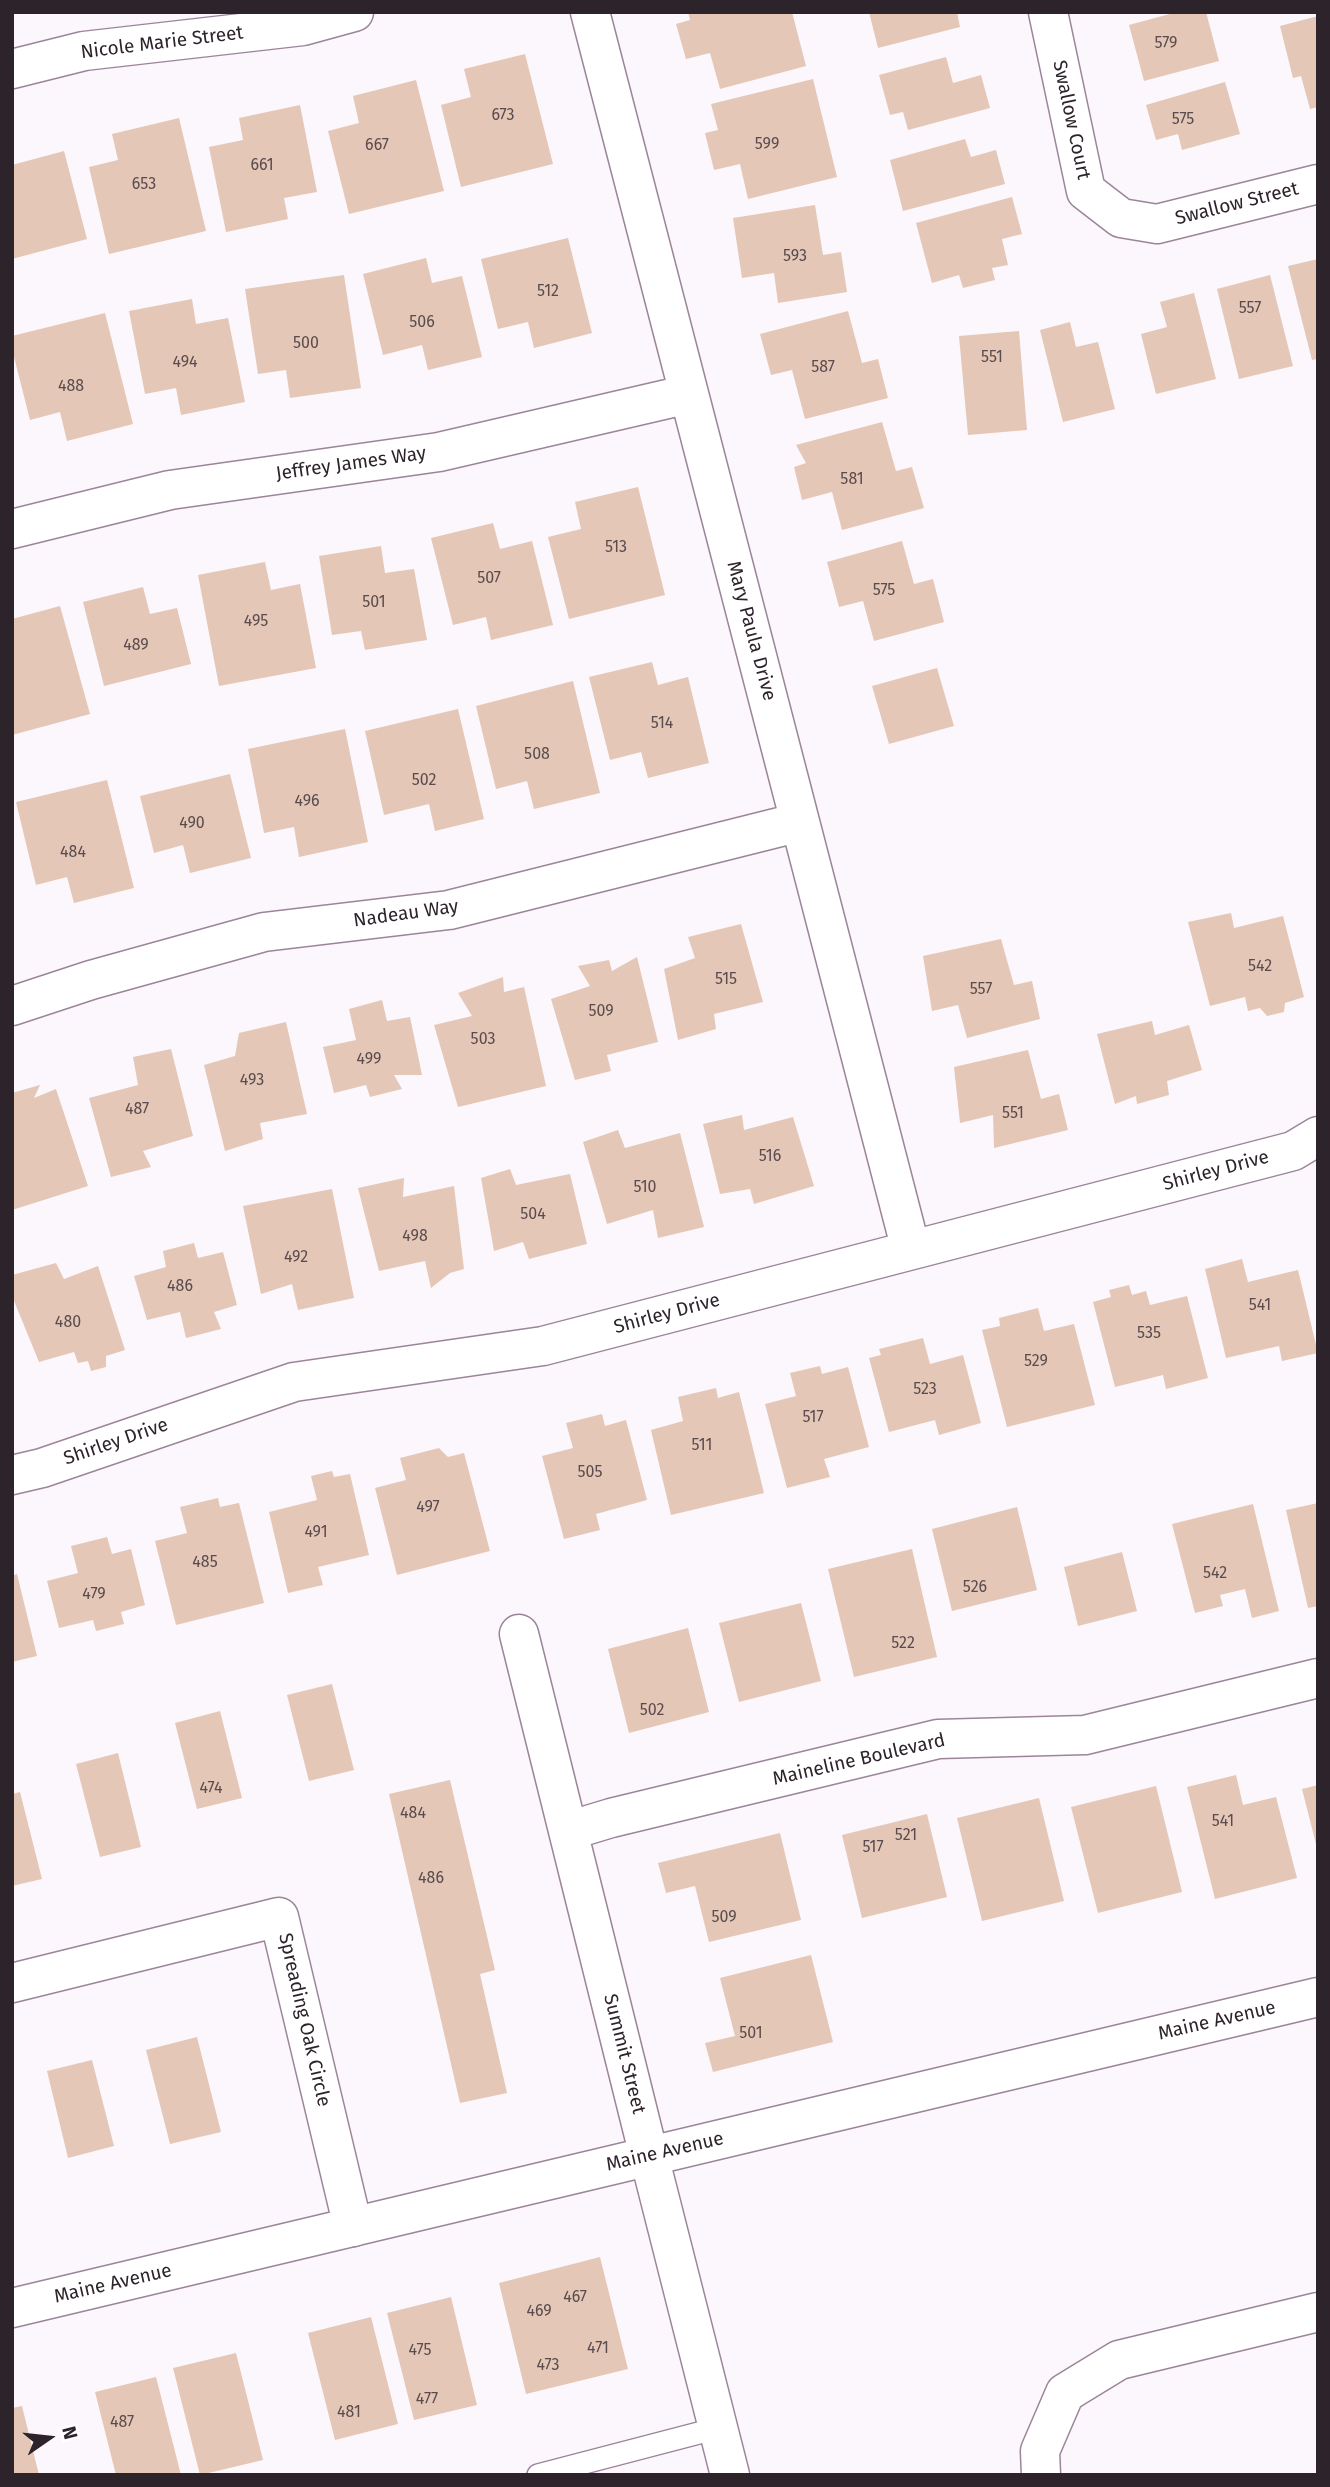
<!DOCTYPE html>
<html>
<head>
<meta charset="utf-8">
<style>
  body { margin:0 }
  #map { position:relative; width:1330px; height:2487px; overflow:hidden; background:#fcf7fc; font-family:"Fira Sans",sans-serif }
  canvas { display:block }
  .frame { position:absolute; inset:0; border:14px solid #2c232b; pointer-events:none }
  .north { position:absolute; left:14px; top:2403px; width:70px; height:70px; -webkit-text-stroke:5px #fff; paint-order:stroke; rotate:76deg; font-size:19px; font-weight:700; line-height:28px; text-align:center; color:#2c232b }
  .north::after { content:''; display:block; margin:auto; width:24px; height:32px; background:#2c232b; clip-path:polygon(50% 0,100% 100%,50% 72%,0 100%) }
</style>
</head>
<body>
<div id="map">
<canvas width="1330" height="2487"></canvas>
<div class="frame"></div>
<div class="north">N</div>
</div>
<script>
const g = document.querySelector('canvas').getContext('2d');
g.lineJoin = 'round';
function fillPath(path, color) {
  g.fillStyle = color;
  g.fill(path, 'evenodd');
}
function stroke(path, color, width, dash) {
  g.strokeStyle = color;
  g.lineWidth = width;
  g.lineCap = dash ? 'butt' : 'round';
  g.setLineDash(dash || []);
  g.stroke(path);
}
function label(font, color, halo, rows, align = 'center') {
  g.font = font + ' "Fira Sans",sans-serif';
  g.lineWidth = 6;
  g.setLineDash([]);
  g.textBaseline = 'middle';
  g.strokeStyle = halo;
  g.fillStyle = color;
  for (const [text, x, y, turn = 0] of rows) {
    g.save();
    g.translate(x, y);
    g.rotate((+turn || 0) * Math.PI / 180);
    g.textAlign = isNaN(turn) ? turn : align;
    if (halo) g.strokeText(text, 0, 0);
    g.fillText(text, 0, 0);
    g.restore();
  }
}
const building = new Path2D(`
  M688 12H792L806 66 720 89 710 53 686 59 676 24 690 20Z
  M869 12H957L960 27 878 48Z
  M1177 12H1206L1219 61 1144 81 1129 25Z
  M1318 16V107L1310 109 1301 76 1293 78 1280 26Z
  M525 54 553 164 461 187 441 105 471 97 464 69Z
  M946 57 953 83 981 75 990 108 908 130 903 112 890 115 879 75Z
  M813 79 837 177 748 199 740 164 714 170 705 133 718 130 711 104Z
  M416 80 444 191 349 214 328 131 359 123 353 96Z
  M1225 82 1240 134 1182 150 1178 134 1156 140 1146 105Z
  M300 105 317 192 284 198 288 219 226 232 209 147 243 140 239 118Z
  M179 118 206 231 109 254 89 167 118 160 112 134Z
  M965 139 971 157 996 150 1005 184 903 211 890 160Z
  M64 151 87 239 12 259V165Z
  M1012 197 1022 234 1002 239 1008 265 992 268 995 280 963 288 959 275 932 283 916 223Z
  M815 205 823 255 841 252 847 292 778 303 774 273 742 278 733 218Z
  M568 238 592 333 534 348 528 322 498 329 481 259Z
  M426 258 432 283 462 276 482 357 428 370 422 345 383 355 363 274Z
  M1318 259V359L1312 360 1288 266Z
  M344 275 361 388 290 398 286 370 258 374 245 289Z
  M1270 275 1293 366 1239 379 1217 289Z
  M1194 293 1216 379 1156 394 1141 334 1167 327 1160 302Z
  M192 299 196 324 228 318 245 402 181 415 176 388 145 394 129 311Z
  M848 311 862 363 878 359 888 398 805 419 792 370 771 375 760 334Z
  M105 313 133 424 67 441 60 412 30 420 12 349V336Z
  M1070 322 1076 347 1098 342 1115 409 1063 422 1040 330Z
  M1019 331 1027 430 968 435 959 336Z
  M882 422 896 471 912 467 924 508 842 530 832 492 802 500 794 467 806 463 796 445Z
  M638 487 665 595 569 619 548 537 581 529 575 502Z
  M493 523 500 549 532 541 553 625 491 640 486 617 453 625 431 538Z
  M902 541 914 584 933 579 944 622 874 641 863 601 839 607 827 562Z
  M381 546 385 573 414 569 427 640 365 650 361 631 332 635 319 556Z
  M265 562 271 590 300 584 316 668 219 686 198 575Z
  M143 587 150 614 177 608 191 664 104 686 83 602Z
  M60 606 90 714 12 735V619Z
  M652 662 658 685 688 677 709 763 648 778 641 752 610 760 589 677Z
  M937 668 954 726 889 744 872 686Z
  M573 681 600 793 534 809 527 781 496 789 476 706Z
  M458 709 484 819 435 831 429 804 384 815 365 731Z
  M345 729 368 842 299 857 294 827 264 833 248 749Z
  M230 774 251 858 190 873 183 845 154 853 140 796Z
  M107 780 134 888 74 903 67 877 36 885 16 802Z
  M1231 913 1234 928 1283 916 1304 997 1285 1003 1284 1012 1267 1016 1260 1008 1248 1011 1245 997 1210 1006 1188 922Z
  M741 924 763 1002 714 1014 716 1029 678 1040 664 969 695 958 688 937Z
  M1001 939 1014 985 1032 981 1040 1019 967 1038 958 1005 932 1011 923 956Z
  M637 957 658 1042 607 1055 611 1071 575 1080 551 999 590 986 578 966 609 960 612 971Z
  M503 977 504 992 524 987 546 1086 458 1107 434 1025 472 1016 458 993Z
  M382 1000 387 1021 410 1017 422 1075H394L402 1089 370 1097 366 1085 334 1093 323 1047 356 1040 349 1009Z
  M1152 1021 1155 1035 1189 1025 1202 1070 1167 1081 1169 1095 1137 1104 1136 1096 1115 1104 1097 1034Z
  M286 1022 307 1114 260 1123 263 1139 225 1151 204 1065 235 1056 239 1033Z
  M171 1049 193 1136 143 1151 151 1167 111 1177 89 1098 138 1085 133 1057Z
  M1028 1050 1041 1099 1059 1094 1068 1130 994 1148 993 1115 960 1123 954 1067Z
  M40 1085 34 1098 56 1089 88 1186 12 1210V1093Z
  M742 1115 744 1130 793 1117 814 1186 754 1204 750 1189 720 1194 703 1124Z
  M618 1130 625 1148 680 1133 704 1227 658 1238 653 1210 607 1224 583 1142Z
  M510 1169 516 1185 570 1174 587 1244 529 1259 523 1242 494 1251 481 1178Z
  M404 1178 403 1197 454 1186 464 1269 450 1273 431 1288 425 1261 379 1271 358 1188Z
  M332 1189 354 1298 298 1310 292 1284 261 1294 243 1206Z
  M194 1243 198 1258 223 1252 237 1305 214 1312 221 1329 186 1338 180 1312 147 1320 134 1276 166 1267 163 1251Z
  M1242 1259 1248 1282 1298 1270 1318 1353 1282 1361 1279 1346 1226 1358 1205 1269Z
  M56 1263 64 1279 98 1266 125 1350 106 1356V1367L91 1371 88 1361 78 1363 74 1352 39 1362 12 1296V1275Z
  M1129 1285 1132 1295 1146 1291 1150 1305 1187 1296 1208 1378 1166 1389 1163 1375 1115 1387 1093 1302 1111 1297 1109 1290Z
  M1038 1308 1044 1331 1074 1324 1095 1405 1007 1427 982 1330 1000 1326 999 1318Z
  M923 1338 930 1364 963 1355 981 1423 939 1435 935 1420 889 1432 869 1358 881 1355 879 1349Z
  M820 1366 822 1374 848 1367 869 1447 824 1459 830 1477 787 1488 765 1404 796 1396 790 1373Z
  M716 1388 718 1398 739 1392 764 1493 671 1515 651 1430 683 1421 678 1397Z
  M602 1414 605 1426 626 1420 647 1500 596 1514 600 1530 564 1539 542 1456 573 1448 566 1423Z
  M439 1448 448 1457 464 1453 490 1551 397 1575 375 1488 406 1480 400 1458Z
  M332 1471 334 1477 350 1474 369 1555 318 1567 323 1585 288 1593 269 1512 317 1500 311 1476Z
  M218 1498 220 1507 239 1503 264 1603 176 1625 155 1541 187 1533 180 1507Z
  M1318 1503V1606L1308 1608 1286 1510Z
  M1253 1504 1279 1611 1252 1618 1245 1589 1220 1595 1223 1606 1195 1613 1172 1524Z
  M1017 1507 1037 1590 952 1611 932 1529Z
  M107 1537 112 1554 131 1549 145 1605 121 1612 124 1624 96 1631 93 1620 59 1628 47 1581 78 1573 71 1546Z
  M912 1549 937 1657 854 1677 828 1569Z
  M1122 1552 1137 1611 1078 1626 1064 1567Z
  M17 1574 37 1656 12 1662V1576Z
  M801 1603 821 1681 739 1702 719 1623Z
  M688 1628 709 1712 629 1733 608 1649Z
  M332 1684 354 1770 309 1781 287 1695Z
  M220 1711 242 1798 197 1809 175 1723Z
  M118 1753 141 1847 100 1857 76 1764Z
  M1236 1775 1243 1805 1276 1797 1297 1878 1215 1899 1187 1787Z
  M450 1780 495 1970 480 1974 507 2093 460 2103 389 1794Z
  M1318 1785V1847L1317 1848 1302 1789Z
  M1156 1786 1182 1892 1098 1913 1071 1807Z
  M20 1792 42 1879 12 1886V1794Z
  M1039 1798 1064 1901 982 1921 957 1818Z
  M927 1814 947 1897 862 1918 842 1835Z
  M780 1833 801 1920 709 1942 695 1886 666 1893 658 1863Z
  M811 1955 833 2042 713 2072 705 2043 735 2036 720 1978Z
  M197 2037 221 2132 170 2144 146 2050Z
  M92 2060 114 2146 68 2158 47 2071Z
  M600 2257 628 2369 526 2394 499 2283Z
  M451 2297 477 2405 414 2420 387 2313Z
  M371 2317 398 2424 335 2440 308 2333Z
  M236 2353 263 2460 200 2475 173 2368Z
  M156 2377 181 2475H116L95 2392Z
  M22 2406 39 2475H12V2408Z`);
const service = new Path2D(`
  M538 2475 718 2428`);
const minor = new Path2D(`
  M590 12 911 1250
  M1048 12 1086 191 1121 218 1157 224 1318 184
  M12 69 84 51 303 26 354 12
  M12 529 170 490 439 452 689 394
  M12 1006 91 980 264 932 449 910 800 822
  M12 1475 42 1468 294 1382 543 1346 1293 1151 1318 1136
  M519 1634 649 2156
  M568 1831 611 1818 938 1739 1085 1735 1318 1678
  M12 1983 279 1917 353 2227
  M1041 2475 1040 2451 1065 2393 1119 2360 1318 2312`);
const tertiary = new Path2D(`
  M649 2156 730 2475
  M12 2308 1318 1997`);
const numberNames = [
  ["579",1166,44],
  ["673",503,116],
  ["575",1183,120],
  ["599",767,145],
  ["667",377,146],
  ["661",262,166],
  ["653",144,185],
  ["593",795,257],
  ["512",548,292],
  ["557",1250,309],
  ["506",422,323],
  ["500",306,344],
  ["551",992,358],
  ["494",185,363],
  ["587",823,368],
  ["488",71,387],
  ["581",852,480],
  ["513",616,548],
  ["507",489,579],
  ["575",884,591],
  ["501",374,603],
  ["495",256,622],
  ["489",136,646],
  ["514",662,724],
  ["508",537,755],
  ["502",424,781],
  ["496",307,802],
  ["490",192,824],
  ["484",73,853],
  ["542",1260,967],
  ["515",726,980],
  ["557",981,990],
  ["509",601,1012],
  ["503",483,1040],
  ["499",369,1060],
  ["493",252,1081],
  ["487",137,1110],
  ["551",1013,1114],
  ["516",770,1157],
  ["510",645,1188],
  ["504",533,1215],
  ["498",415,1237],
  ["492",296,1258],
  ["486",180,1287],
  ["541",1260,1306],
  ["480",68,1323],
  ["535",1149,1334],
  ["529",1036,1362],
  ["523",925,1390],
  ["517",813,1418],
  ["511",702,1446],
  ["505",590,1473],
  ["497",428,1508],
  ["491",316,1533],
  ["485",205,1563],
  ["542",1215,1574],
  ["526",975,1588],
  ["479",94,1595],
  ["522",903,1644],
  ["502",652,1711],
  ["474",211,1789],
  ["484",413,1814],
  ["541",1223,1822],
  ["521",906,1836],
  ["517",873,1848],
  ["486",431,1879],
  ["509",724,1918],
  ["501",751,2034],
  ["467",575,2298],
  ["469",539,2312],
  ["471",598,2349],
  ["475",420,2351],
  ["473",548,2366],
  ["477",427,2400],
  ["481",349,2413],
  ["487",122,2423]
];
const streetNames = [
  ["Nicole Marie Street",162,43,-7],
  ["Swallow Court",1071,120,78],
  ["Swallow Street",1237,204,-14],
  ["Jeffrey James Way",351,464,-8],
  ["Mary Paula Drive",751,631,75],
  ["Nadeau Way",406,914,-8],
  ["Shirley Drive",1216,1171,-15],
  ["Shirley Drive",667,1314,-15],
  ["Shirley Drive",116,1442,-19],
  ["Maineline Boulevard",859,1760,-13],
  ["Spreading Oak Circle",304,2020,77],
  ["Maine Avenue",1217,2021,-13],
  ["Summit Street",624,2054,76],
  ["Maine Avenue",665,2152,-13],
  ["Maine Avenue",113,2284,-13]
];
fillPath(building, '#e4c7b6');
stroke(service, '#9c859a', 24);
stroke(minor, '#9c859a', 41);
stroke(tertiary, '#9c859a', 41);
stroke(service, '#fff', 21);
stroke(minor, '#fff', 38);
stroke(tertiary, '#fff', 38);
label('16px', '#5a4c4e', null, numberNames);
label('19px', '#2c232b', '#fff', streetNames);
</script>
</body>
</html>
